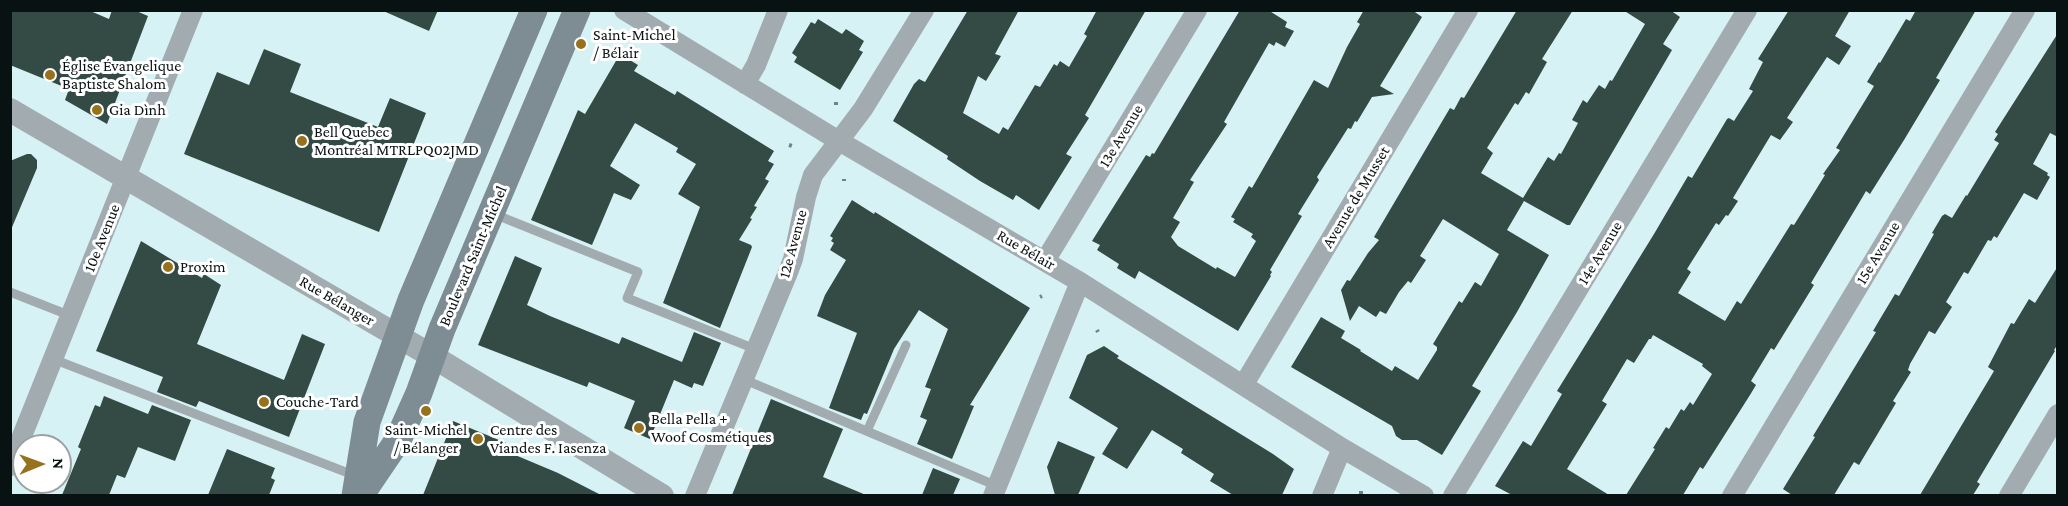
<!DOCTYPE html>
<html>
<head>
<meta charset="utf-8">
<style>
  body { margin:0 }
  #map { position:relative; width:2068px; height:506px; overflow:hidden; background:#d7f2f4; font-family:"Crimson Pro",serif }
  canvas { display:block }
  .frame { position:absolute; inset:0; border:12px solid #091213; pointer-events:none }
  .north { position:absolute; left:12px; top:434px; width:60px; height:60px; box-sizing:border-box; background:#fff; border:2px solid #9da0a1; border-radius:50%; rotate:89deg; font-size:16px; font-weight:700; line-height:24px; text-align:center; color:#091213 }
  .north::after { content:''; display:block; margin:auto; width:21px; height:27px; background:#98711c; clip-path:polygon(50% 0,100% 100%,50% 72%,0 100%) }
</style>
</head>
<body>
<div id="map">
<canvas width="2068" height="506"></canvas>
<div class="frame"></div>
<div class="north">N</div>
</div>
<script>
const g = document.querySelector('canvas').getContext('2d');
g.lineJoin = 'round';
function fillPath(path, color) {
  g.fillStyle = color;
  g.fill(path, 'evenodd');
}
function stroke(path, color, width, dash) {
  g.strokeStyle = color;
  g.lineWidth = width;
  g.lineCap = dash ? 'butt' : 'round';
  g.setLineDash(dash || []);
  g.stroke(path);
}
function label(font, color, halo, rows, align = 'center') {
  g.font = font + ' "Crimson Pro",serif';
  g.lineWidth = 6;
  g.setLineDash([]);
  g.textBaseline = 'middle';
  g.strokeStyle = halo;
  g.fillStyle = color;
  for (const [text, x, y, turn = 0] of rows) {
    g.save();
    g.translate(x, y);
    g.rotate((+turn || 0) * Math.PI / 180);
    g.textAlign = isNaN(turn) ? turn : align;
    if (halo) g.strokeText(text, 0, 0);
    g.fillText(text, 0, 0);
    g.restore();
  }
}
const building = new Path2D(`
  M10 10H88L109 19 112 10H134L148 16 107 124 65 100 69 89 10 65Z
  M381 10H438L429 31Z
  M968 10H1019L995 54 1001 56 986 81 978 76 963 113 999 134 1003 127 1008 130 1035 85 1040 87 1054 64 1057 66 1060 61 1069 67 1087 36 1084 34 1097 10H1146L1085 115 1089 118 1066 154 1072 157 1039 210 1016 195 1013 200 980 181 947 159 948 156 893 121 914 84 919 79 925 82Z
  M1240 10H1268L1287 22 1285 27 1294 31 1285 47 1276 42 1274 46 1269 43 1224 122 1227 124 1190 180 1194 182 1173 218 1180 222 1171 237 1178 246 1216 269 1217 267 1235 277 1256 241 1251 237 1253 234 1233 222 1235 219 1231 217 1249 186 1252 188 1314 80 1328 88 1347 47 1360 24 1357 22 1364 10H1412L1422 17 1380 86 1394 94 1372 97 1357 122 1355 121 1351 129 1348 128 1317 177 1319 180 1298 214 1302 216 1270 270 1272 272 1270 275 1271 276 1238 331 1139 271 1135 279 1117 268 1119 264 1097 250 1100 245 1092 241 1146 155 1150 157 1152 153 1154 154Z
  M1517 10H1573L1542 59 1547 62 1529 94 1526 92 1518 105 1515 103 1487 148 1493 153 1481 173 1523 198 1548 157 1554 161 1559 153 1561 154 1578 123 1572 120 1583 100 1587 103 1599 85 1605 89 1610 80 1612 81 1645 24 1623 10H1670L1680 17 1663 44 1672 50 1570 225H1567L1524 201 1507 230 1549 255 1517 312 1472 386 1481 391 1442 455 1417 440H1402L1396 436 1392 426 1291 367 1321 317 1345 331 1341 338 1361 350 1360 351 1392 371 1395 366 1418 380 1437 350V347L1433 344 1459 301 1462 303 1475 282 1481 286 1499 254 1443 219 1420 256 1426 260 1411 283 1408 281 1399 292 1386 314 1380 311 1376 317 1359 306 1350 321 1341 290 1347 280 1350 281 1368 253 1379 240 1374 237 1450 108 1454 110 1461 97 1464 98Z
  M1789 10H1850L1835 36 1851 46 1839 65 1827 57 1787 118 1793 122 1780 140 1771 135 1733 198 1738 201 1728 216 1726 215 1719 225 1716 223 1687 269 1691 272 1678 293 1725 321 1737 301 1741 304 1791 224 1794 225 1809 201 1825 175 1823 174 1840 150 1836 148 1874 86 1867 82 1879 62 1880 63 1906 19 1910 21 1916 10H1976L1936 78 1940 80 1904 140 1870 194 1866 191 1862 198 1811 283 1814 285 1774 350 1771 348 1751 381 1756 385 1750 395 1703 469 1700 467 1683 495H1626L1655 449 1653 448 1666 427 1669 429 1681 409 1684 411 1690 402 1693 405 1712 374 1702 366 1703 364 1653 335 1651 339H1649L1634 363 1627 359 1602 401 1607 404 1567 469 1609 495H1512L1495 486 1523 441 1531 446 1562 394 1557 391 1654 234 1688 176 1692 178 1727 119 1729 118 1734 121 1753 91 1749 89 1763 62 1758 59Z
  M818 19 842 34 846 29 864 41 859 50 863 52 840 90 794 62 797 57 792 53 811 22 815 24Z
  M2058 33V137L2050 133 2033 164 2048 173 2047 175 2050 177 2037 200 2024 193 1997 238 1994 236 1991 241 1988 240 1968 274 1964 272 1946 302 1952 307 1935 334 1929 331 1910 364 1908 370 1911 372 1893 401 1896 403 1859 465 1854 462 1834 495H1792L1783 489 1815 437 1813 436 1876 332 1873 331 1880 319 1895 294 1899 296 1934 234 1932 233 1942 216 1945 214 1952 218 1966 195 1967 196 1999 143 1994 140 1998 134 1995 132Z
  M264 49 301 64 290 92 378 127 390 98 426 113 379 232 184 154 217 72 249 85Z
  M620 54 638 65 634 71 675 95 677 91 774 151 768 161 774 164 765 179 769 181 754 206 757 207 750 218 752 219 739 240 751 245 752 247 720 328 663 303 700 207 678 194 696 164 676 152 678 148 635 123 610 166 640 185 631 200 614 193 592 245 531 220 578 110 585 114Z
  M27 154H31L37 160V168L10 232V161Z
  M852 200 874 214 875 212 1030 308 970 405 974 406 952 459 917 444 927 420 920 417 931 389 925 387 948 329 919 310 894 349 867 414 864 413 861 420 829 408 857 333 817 316 825 295 846 260 830 250 834 243 831 241 833 238 830 236Z
  M141 241 202 278 204 274 221 285 197 344 284 380 302 334 325 344 289 437 199 401 196 407 157 392 163 377 96 351Z
  M515 256 542 268 527 305 550 316 619 344 622 337 682 362 694 332 721 343 703 386 694 383 692 388 674 380 650 439 624 428 635 401 589 382 587 387 478 345Z
  M2058 266V344L2054 350 2055 351 1977 482 1980 484 1973 495H1920L1994 371 1988 367 2011 323 2014 324 2029 299 2035 303Z
  M1104 346 1119 356 1117 358 1273 454 1294 469 1282 495H1233L1210 481 1214 474 1181 453 1183 449 1152 430 1127 469 1102 454 1118 428 1069 398 1087 355Z
  M104 396 148 414 152 405 191 420 175 461 138 447 125 478 117 475 109 495H62L81 449 78 447 95 405 100 407Z
  M771 399 843 429 823 477 866 495H732Z
  M453 421 511 445 508 452 558 473 601 495H423Z
  M1058 441 1095 457 1078 495H1055L1047 467Z
  M227 449 275 468 271 478 275 480 269 495H208Z
  M933 468 960 479 953 495H922Z`);
const path = new Path2D(`
  M836 102V105
  M789 145 792 146
  M844 179V181
  M1040 297 1042 296
  M1097 330 1098 332
  M1361 491V494`);
const service = new Path2D(`
  M494 214 638 272 627 298 755 349
  M10 292 71 316
  M53 359 356 476
  M743 379 997 486
  M867 431 906 345`);
const minor = new Path2D(`
  M624 10 839 141 1080 282 1342 448 1424 496
  M745 84 756 65 778 10
  M1045 261 1197 10
  M1244 384 1468 10
  M10 466 193 10
  M695 496 787 275 793 259 806 197 813 175 863 109 924 10
  M993 496 1080 282
  M1322 496 1342 448
  M1453 496 1747 10
  M1732 496 2025 10
  M2009 496 2058 414`);
const tertiary = new Path2D(`
  M10 110 432 356 662 496`);
const secondary = new Path2D(`
  M355 496 367 422 411 300 534 10
  M360 496 398 440 419 393 442 329 577 10`);
const markers = [
  [581,44,6,"#98711c"],
  [50,75,6,"#98711c"],
  [97,110,6,"#98711c"],
  [302,141,6,"#98711c"],
  [168,267,6,"#98711c"],
  [264,402,6,"#98711c"],
  [426,411,6,"#98711c"],
  [639,428,6,"#98711c"],
  [478,439,6,"#98711c"]
];
const poiNames = [
  ["Saint-Michel",593,35],
  ["/ Bélair",593,53],
  ["Église Évangelique",62,66],
  ["Baptiste Shalom",62,84],
  ["Gia Dình",109,110],
  ["Bell Quebec",314,132],
  ["Montréal MTRLPQ02JMD",314,150],
  ["Proxim",180,267],
  ["Couche-Tard",276,402],
  ["Bella Pella +",651,419],
  ["Woof Cosmétiques",651,437],
  ["Saint-Michel",426,430,"center"],
  ["/ Bélanger",426,448,"center"],
  ["Centre des",490,430],
  ["Viandes F. Iasenza",490,448]
];
const streetNames = [
  ["13e Avenue",1121,136,-59],
  ["Avenue de Musset",1356,197,-59],
  ["10e Avenue",102,238,-68],
  ["12e Avenue",793,244,-75],
  ["Rue Bélair",1026,250,30],
  ["14e Avenue",1600,253,-59],
  ["15e Avenue",1878,253,-59],
  ["Boulevard Saint-Michel",473,256,-67],
  ["Rue Bélanger",337,301,30]
];
fillPath(building, '#344a44');
stroke(path, '#718485', 4, [3, 3]);
stroke(service, '#a2acb0', 9);
stroke(minor, '#a2acb0', 20);
stroke(tertiary, '#a2acb0', 24);
stroke(secondary, '#7e8d93', 27);
for (const [x, y, r, color] of markers) {
  const dot = new Path2D();
  dot.arc(x, y, r, 0, 2 * Math.PI);
  g.fillStyle = color;
  g.fill(dot);
  stroke(dot, '#fff', 2);
}
label('16px', '#091213', '#fff', poiNames, 'left');
label('16px', '#091213', '#fff', streetNames);
</script>
</body>
</html>
